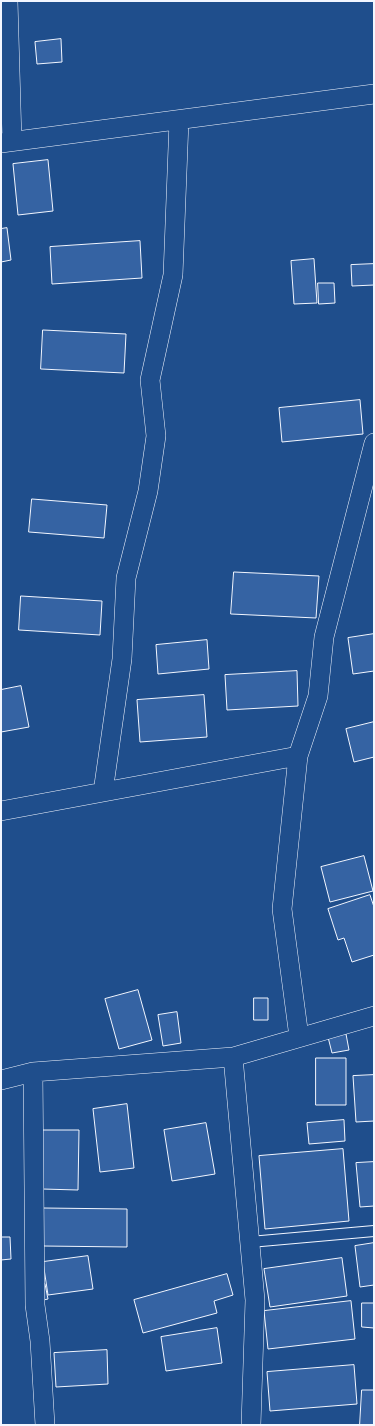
<!DOCTYPE html>
<html>
<head>
<meta charset="utf-8">
<style>
  body { margin:0 }
  #map { position:relative; width:375px; height:1426px; overflow:hidden; background:#1f4e8c; font-family:Rubik,sans-serif }
  canvas { display:block }
  .frame { position:absolute; inset:0; border:2px solid #f2f6ff; pointer-events:none }
</style>
</head>
<body>
<div id="map">
<canvas width="375" height="1426"></canvas>
<div class="frame"></div>
</div>
<script>
const g = document.querySelector('canvas').getContext('2d');
g.lineJoin = 'round';
function fillPath(path, color) {
  g.fillStyle = color;
  g.fill(path, 'evenodd');
}
function stroke(path, color, width, dash) {
  g.strokeStyle = color;
  g.lineWidth = width;
  g.lineCap = dash ? 'butt' : 'round';
  g.setLineDash(dash || []);
  g.stroke(path);
}
const building = new Path2D(`
  M61 39 62 62 37 64 35 42Z
  M48 160 53 211 18 215 13 164Z
  M7 228 11 260 1 262V229Z
  M140 241 142 278 52 284 50 247Z
  M314 259 317 303 294 304 291 261Z
  M374 264V285L352 286 351 265Z
  M318 283H334L335 303 319 304Z
  M43 330 126 334 124 373 41 369Z
  M360 400 363 434 282 442 279 408Z
  M32 499 107 505 104 538 29 532Z
  M234 572 319 576 316 618 231 614Z
  M21 596 102 601 100 635 19 630Z
  M374 634V671L353 674 348 638Z
  M207 640 209 669 158 674 156 645Z
  M297 671 298 706 227 710 225 675Z
  M21 686 29 727 1 732V690Z
  M204 695 207 737 140 742 137 700Z
  M374 722V757L354 762 346 729Z
  M364 856 373 891 330 902 321 867Z
  M370 895 374 907V955L352 962 344 938 338 940 328 909Z
  M138 990 152 1040 119 1049 105 999Z
  M254 998H268V1020H254Z
  M177 1012 181 1043 163 1046 158 1015Z
  M346 1034 349 1050 332 1053 328 1037Z
  M316 1058H346V1105H316Z
  M374 1075V1121L356 1122 353 1076Z
  M127 1104 134 1168 100 1172 93 1109Z
  M344 1120 345 1141 309 1144 307 1123Z
  M206 1123 215 1174 172 1181 164 1130Z
  M43 1130H79L78 1190 42 1189Z
  M343 1149 349 1221 265 1229 259 1156Z
  M374 1162V1206L360 1207 356 1163Z
  M43 1208 127 1209V1247L42 1246Z
  M1 1237H10L11 1259 1 1260Z
  M374 1243V1285L360 1287 355 1246Z
  M88 1256 93 1289 48 1295 43 1262Z
  M342 1258 347 1296 270 1307 264 1269Z
  M227 1274 233 1295 214 1301 217 1313 143 1333 134 1300Z
  M45 1284 48 1299 35 1302 31 1287Z
  M351 1301 355 1339 268 1349 264 1311Z
  M362 1303H374V1328L362 1327Z
  M217 1328 222 1363 166 1371 161 1337Z
  M107 1350 108 1384 56 1387 54 1353Z
  M354 1365 357 1404 270 1411 267 1372Z
  M362 1390H374V1425H360Z`);
const service = new Path2D(`
  M250 1242 374 1231`);
const minor = new Path2D(`
  M8 1 12 141
  M1 143 374 94
  M298 756 318 696 324 637 374 443
  M103 792 122 659 126 578 148 491 156 436 150 380 173 275 179 121
  M1 811 298 756 282 909 299 1037
  M233 1057 255 1300 251 1425
  M33 1072 35 1305 40 1341 45 1425
  M1 1080 33 1072 233 1057 374 1016`);
fillPath(building, '#3563a3');
stroke(building, '#f2f6ff', 1);
stroke(service, '#f2f6ff', 12);
stroke(minor, '#f2f6ff', 20);
stroke(service, '#1f4e8c', 10);
stroke(minor, '#1f4e8c', 19);
</script>
</body>
</html>
